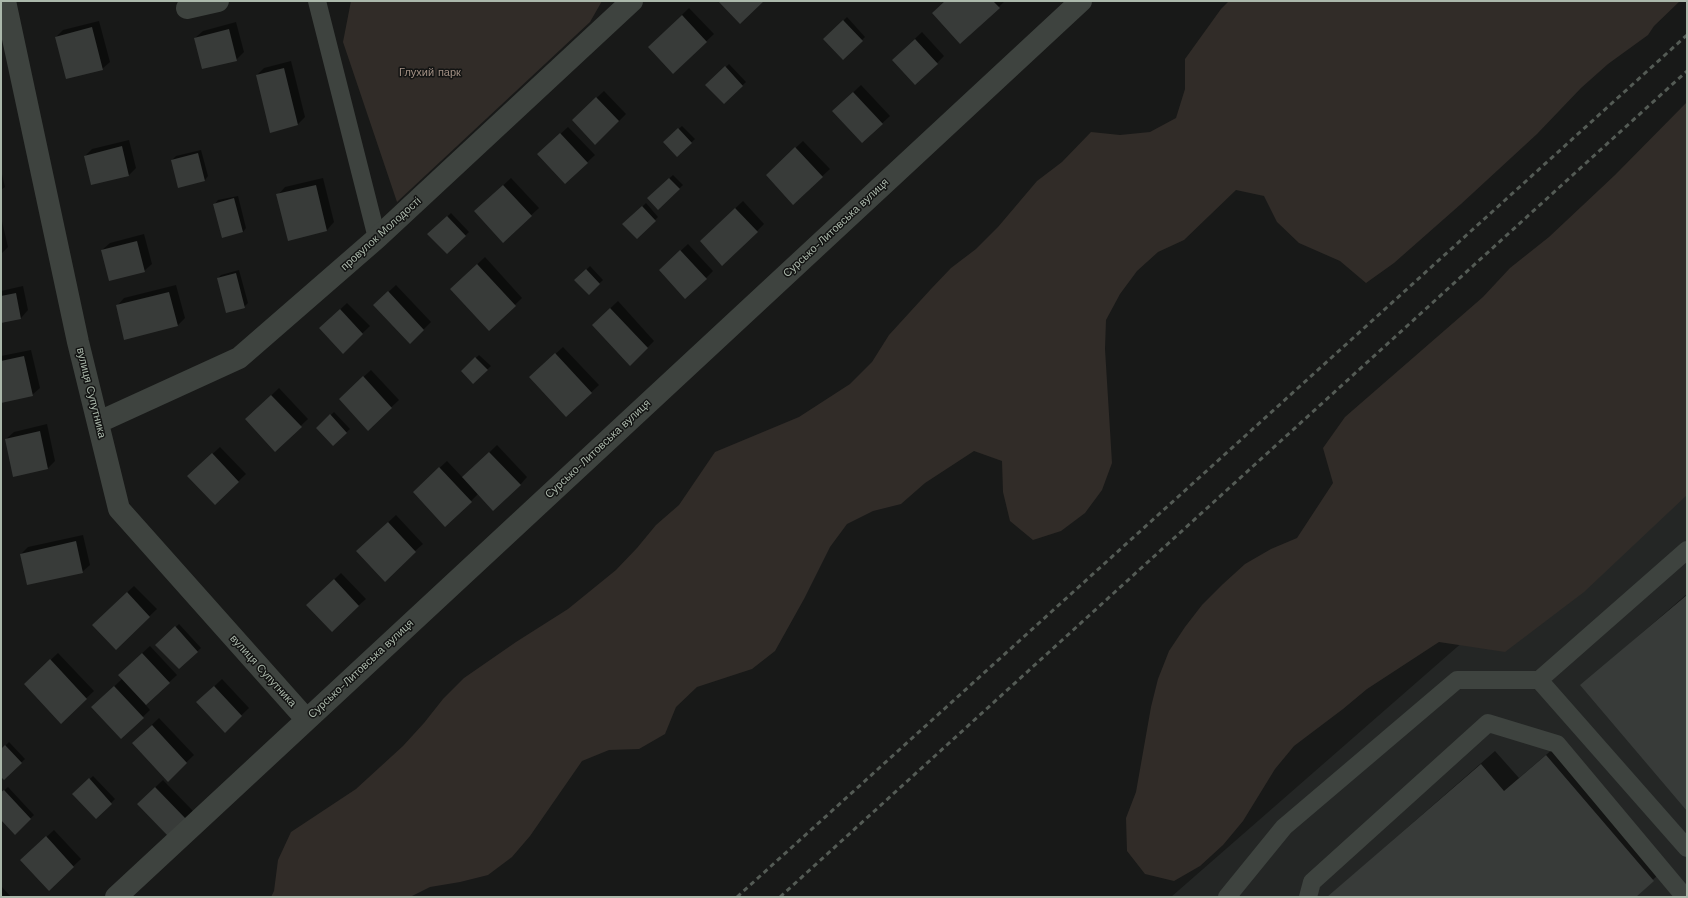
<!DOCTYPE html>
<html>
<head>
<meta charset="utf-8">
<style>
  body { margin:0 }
  #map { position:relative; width:1688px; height:898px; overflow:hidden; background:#181918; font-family:"Work Sans",sans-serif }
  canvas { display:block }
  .frame { position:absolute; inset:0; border:2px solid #abb8ab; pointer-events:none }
</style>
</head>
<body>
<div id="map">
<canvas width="1688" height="898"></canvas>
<div class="frame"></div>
</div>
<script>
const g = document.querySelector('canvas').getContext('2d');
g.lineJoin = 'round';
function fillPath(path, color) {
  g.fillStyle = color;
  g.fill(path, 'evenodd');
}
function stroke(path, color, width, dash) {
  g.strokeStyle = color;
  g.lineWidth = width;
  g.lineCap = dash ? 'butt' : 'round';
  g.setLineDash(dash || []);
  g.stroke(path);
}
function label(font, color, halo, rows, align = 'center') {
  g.font = font + ' "Work Sans",sans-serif';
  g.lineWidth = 3;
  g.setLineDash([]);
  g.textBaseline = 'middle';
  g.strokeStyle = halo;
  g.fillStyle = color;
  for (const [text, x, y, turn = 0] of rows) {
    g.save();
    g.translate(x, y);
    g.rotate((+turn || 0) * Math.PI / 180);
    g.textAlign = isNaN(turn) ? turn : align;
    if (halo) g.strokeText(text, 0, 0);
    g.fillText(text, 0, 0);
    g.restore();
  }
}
const built = new Path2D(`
  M1687 446V897H1171Z`);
const green = new Path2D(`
  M351 1H602L590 22 397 202 343 42Z
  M1229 1H1680L1654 26 1648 35 1608 64 1581 88 1537 134 1461 204 1394 263 1366 283 1340 261 1299 243 1277 222 1264 196 1236 190 1184 240 1158 252 1137 271 1120 294 1106 320 1105 349 1112 463 1102 490 1085 513 1061 531 1033 540 1010 521 1003 492 1002 461 974 451 925 483 901 504 873 511 847 524 830 547 804 599 775 651 752 669 697 687 676 707 665 734 639 749 609 750 582 761 530 836 512 857 488 875 460 882 430 887 410 897H271L274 891 278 860 291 832 356 789 403 746 424 723 443 699 464 678 516 642 568 609 616 570 637 548 656 525 679 505 715 452 799 417 850 384 872 362 889 335 931 289 951 268 976 249 998 227 1037 181 1062 162 1091 132 1120 135 1150 132 1176 118 1185 89V59L1221 9Z
  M1687 102V495L1584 592 1505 652 1439 642 1367 689 1343 709 1294 746 1275 769 1243 821 1223 845 1200 866 1174 881 1145 874 1127 851 1126 818 1136 792 1151 707 1158 679 1169 651 1185 627 1202 605 1223 584 1245 564 1271 549 1297 538 1333 483 1323 448 1345 417 1483 297 1510 268 1549 237 1615 175Z`);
const shadow = new Path2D(`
  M946 1H1005L961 43Z
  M689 8 714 34 673 73 656 40Z
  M847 17 865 37 843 59 825 39Z
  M99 21 110 62 102 69 56 37 63 30Z
  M236 22 244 52 236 60 195 38 203 31Z
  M922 32 944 56 937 63 900 53Z
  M291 61 305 117 298 124 271 131 257 75 264 68Z
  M729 64 746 82 724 103 707 85Z
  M861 85 890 116 862 142 841 104Z
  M604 91 626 114 619 121 580 113Z
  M682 126 695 139 677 156 664 142Z
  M568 127 595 155 565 183 546 147Z
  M129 140 136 168 129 175 91 184 85 156 92 149Z
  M803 141 830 169 793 203 774 168Z
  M201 150 208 176 205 180 179 187 172 160 176 156Z
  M1 170 5 187 1 190Z
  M673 175 683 185 658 209 648 198Z
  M323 178 334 222 327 230 289 239 278 195 285 187Z
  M511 178 539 208 503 241 483 204Z
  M238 196 246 228 243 232 215 204 218 200Z
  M743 201 764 224 757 231 708 234Z
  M646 203 658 217 637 238 624 224Z
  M451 213 469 232 447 253 429 234Z
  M1 217 8 247 1 254Z
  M144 234 152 264 144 271 102 250 110 243Z
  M688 244 713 271 706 278 660 270Z
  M485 257 522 298 489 330 451 289Z
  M590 266 603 280 589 293 576 280Z
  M239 270 248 303 244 307 218 278 221 275Z
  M176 285 185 318 178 325 117 306 124 298Z
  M396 285 431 322 410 343 382 298Z
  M23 286 28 310 21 318 1 322V291Z
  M618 301 654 341 647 348 600 318Z
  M347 303 370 326 343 352 328 321Z
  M563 347 599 385 566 416 538 370Z
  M31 350 40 388 32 395 1 402V356Z
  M479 355 491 366 473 383 462 371Z
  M371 370 399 400 368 429 347 392Z
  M279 388 308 419 275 450 254 412Z
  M334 412 350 429 333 445 317 428Z
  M47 424 55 461 48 468 6 439 14 432Z
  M497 445 527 477 520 485 478 494 471 501 421 485 447 461 463 478Z
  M220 447 246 474 215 504 196 469Z
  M396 515 423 544 415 551 365 544Z
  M83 535 90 565 82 572 21 554 28 547Z
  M341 573 366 599 358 606 315 598Z
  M134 586 157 609 116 648 101 617Z
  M1687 594V809L1582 685Z
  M179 624 201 648 179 668 157 645Z
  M150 646 177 675 145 704 150 710 121 738 100 700 123 678 127 667Z
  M58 653 94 691 61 722 25 684Z
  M222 679 249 708 225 731 205 695Z
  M159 718 194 755 168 780 140 736Z
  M9 742 25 759 4 779 1 775V750Z
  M1561 742 1668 866 1634 897H1328L1495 751 1519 778Z
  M93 776 115 799 96 818 73 795Z
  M163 780 193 811 185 819 146 796Z
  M8 787 34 815 15 833 1 818V793Z
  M54 830 81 859 49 889 29 853Z
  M1 886 11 897H1Z`);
const building = new Path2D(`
  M718 1H764L740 24Z
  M945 1H993L1000 8 960 44 932 13Z
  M682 15 707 42 673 74 648 47Z
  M843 20 863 41 843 60 823 39Z
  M92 27 103 70 66 79 55 37Z
  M229 29 237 61 202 69 194 38Z
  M915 39 938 64 915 85 892 60Z
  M725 66 743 86 724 104 705 85Z
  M284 68 298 125 270 133 256 75Z
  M853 92 883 124 862 143 832 111Z
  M596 97 619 121 595 145 572 120Z
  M678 128 692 143 677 157 663 142Z
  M560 133 588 163 565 184 537 154Z
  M122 146 129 176 91 185 84 156Z
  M795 147 823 177 793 205 766 175Z
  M198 153 205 181 178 188 171 160Z
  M669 178 680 189 658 210 647 198Z
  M316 185 327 231 288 241 276 194Z
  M503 185 532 216 503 243 474 211Z
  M234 198 243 232 222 238 213 204Z
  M642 206 656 221 637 239 622 224Z
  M735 208 758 232 722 266 700 241Z
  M447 216 466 236 447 254 427 234Z
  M137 241 145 272 109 281 101 250Z
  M680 250 707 279 685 299 659 270Z
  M477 264 516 306 489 331 450 289Z
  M586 269 600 284 589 295 574 280Z
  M236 273 245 308 226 313 217 278Z
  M388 291 424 330 410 344 373 305Z
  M169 292 178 326 124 340 116 305Z
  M16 293 21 319 1 323V296Z
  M610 308 648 348 630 366 592 325Z
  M340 309 363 334 343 354 319 328Z
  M555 353 592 393 566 417 529 377Z
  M24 356 33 396 1 403V361Z
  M475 357 488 370 473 384 461 371Z
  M363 376 392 408 368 431 339 399Z
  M271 395 302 427 275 452 245 419Z
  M330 414 347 433 333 446 316 428Z
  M40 431 48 469 13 477 5 439Z
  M489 452 521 485 493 511 462 477Z
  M212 453 239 482 215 505 187 476Z
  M439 467 472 502 445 527 413 492Z
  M388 522 416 552 385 582 356 551Z
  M76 541 83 573 27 585 20 554Z
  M334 579 359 606 332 632 306 605Z
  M127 592 150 617 116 650 92 625Z
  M1687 595V811L1580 685Z
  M175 626 198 652 179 669 155 645Z
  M142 653 170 683 146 705 118 675Z
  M50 659 87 699 61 724 24 684Z
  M114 686 144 718 121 739 91 707Z
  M214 686 242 716 225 733 196 702Z
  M152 725 187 763 168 782 132 743Z
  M5 745 22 763 4 780 1 777V749Z
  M1546 755 1654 881 1636 897H1327L1481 764 1504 791Z
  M89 778 112 804 96 819 72 794Z
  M155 787 186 819 168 836 137 804Z
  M4 790 31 819 15 835 1 820V792Z
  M46 836 74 867 49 891 20 860Z`);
const lane = new Path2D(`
  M317 1 377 238
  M1539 680 1687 848
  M1227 897 1284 827 1457 680H1539L1687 550
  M1308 897 1312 882 1488 723 1557 744 1685 897`);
const street = new Path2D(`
  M5 1 78 342 119 509 306 719
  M187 8 218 1
  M99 422 239 358 377 238 632 1
  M116 897 1081 1`);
const rail = new Path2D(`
  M737 897 1687 35
  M780 897 1687 71`);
const parkNames = [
  ["Глухий парк",430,73]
];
const streetNames = [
  ["Сурсько-Литовська вулиця",836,228,-43],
  ["провулок Молодості",381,234,-42],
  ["вулиця Супутника",91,393,76],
  ["Сурсько-Литовська вулиця",598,449,-43],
  ["Сурсько-Литовська вулиця",361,669,-43],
  ["вулиця Супутника",263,671,48]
];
fillPath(built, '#242625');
fillPath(green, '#312c28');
fillPath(shadow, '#0007');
fillPath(building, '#383b39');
stroke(lane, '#3e433f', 18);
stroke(street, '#3e433f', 22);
stroke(rail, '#545b55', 3, [5, 4]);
label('11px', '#a29084', '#131413', parkNames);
label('11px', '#abb8ab', '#131413', streetNames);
</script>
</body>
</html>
